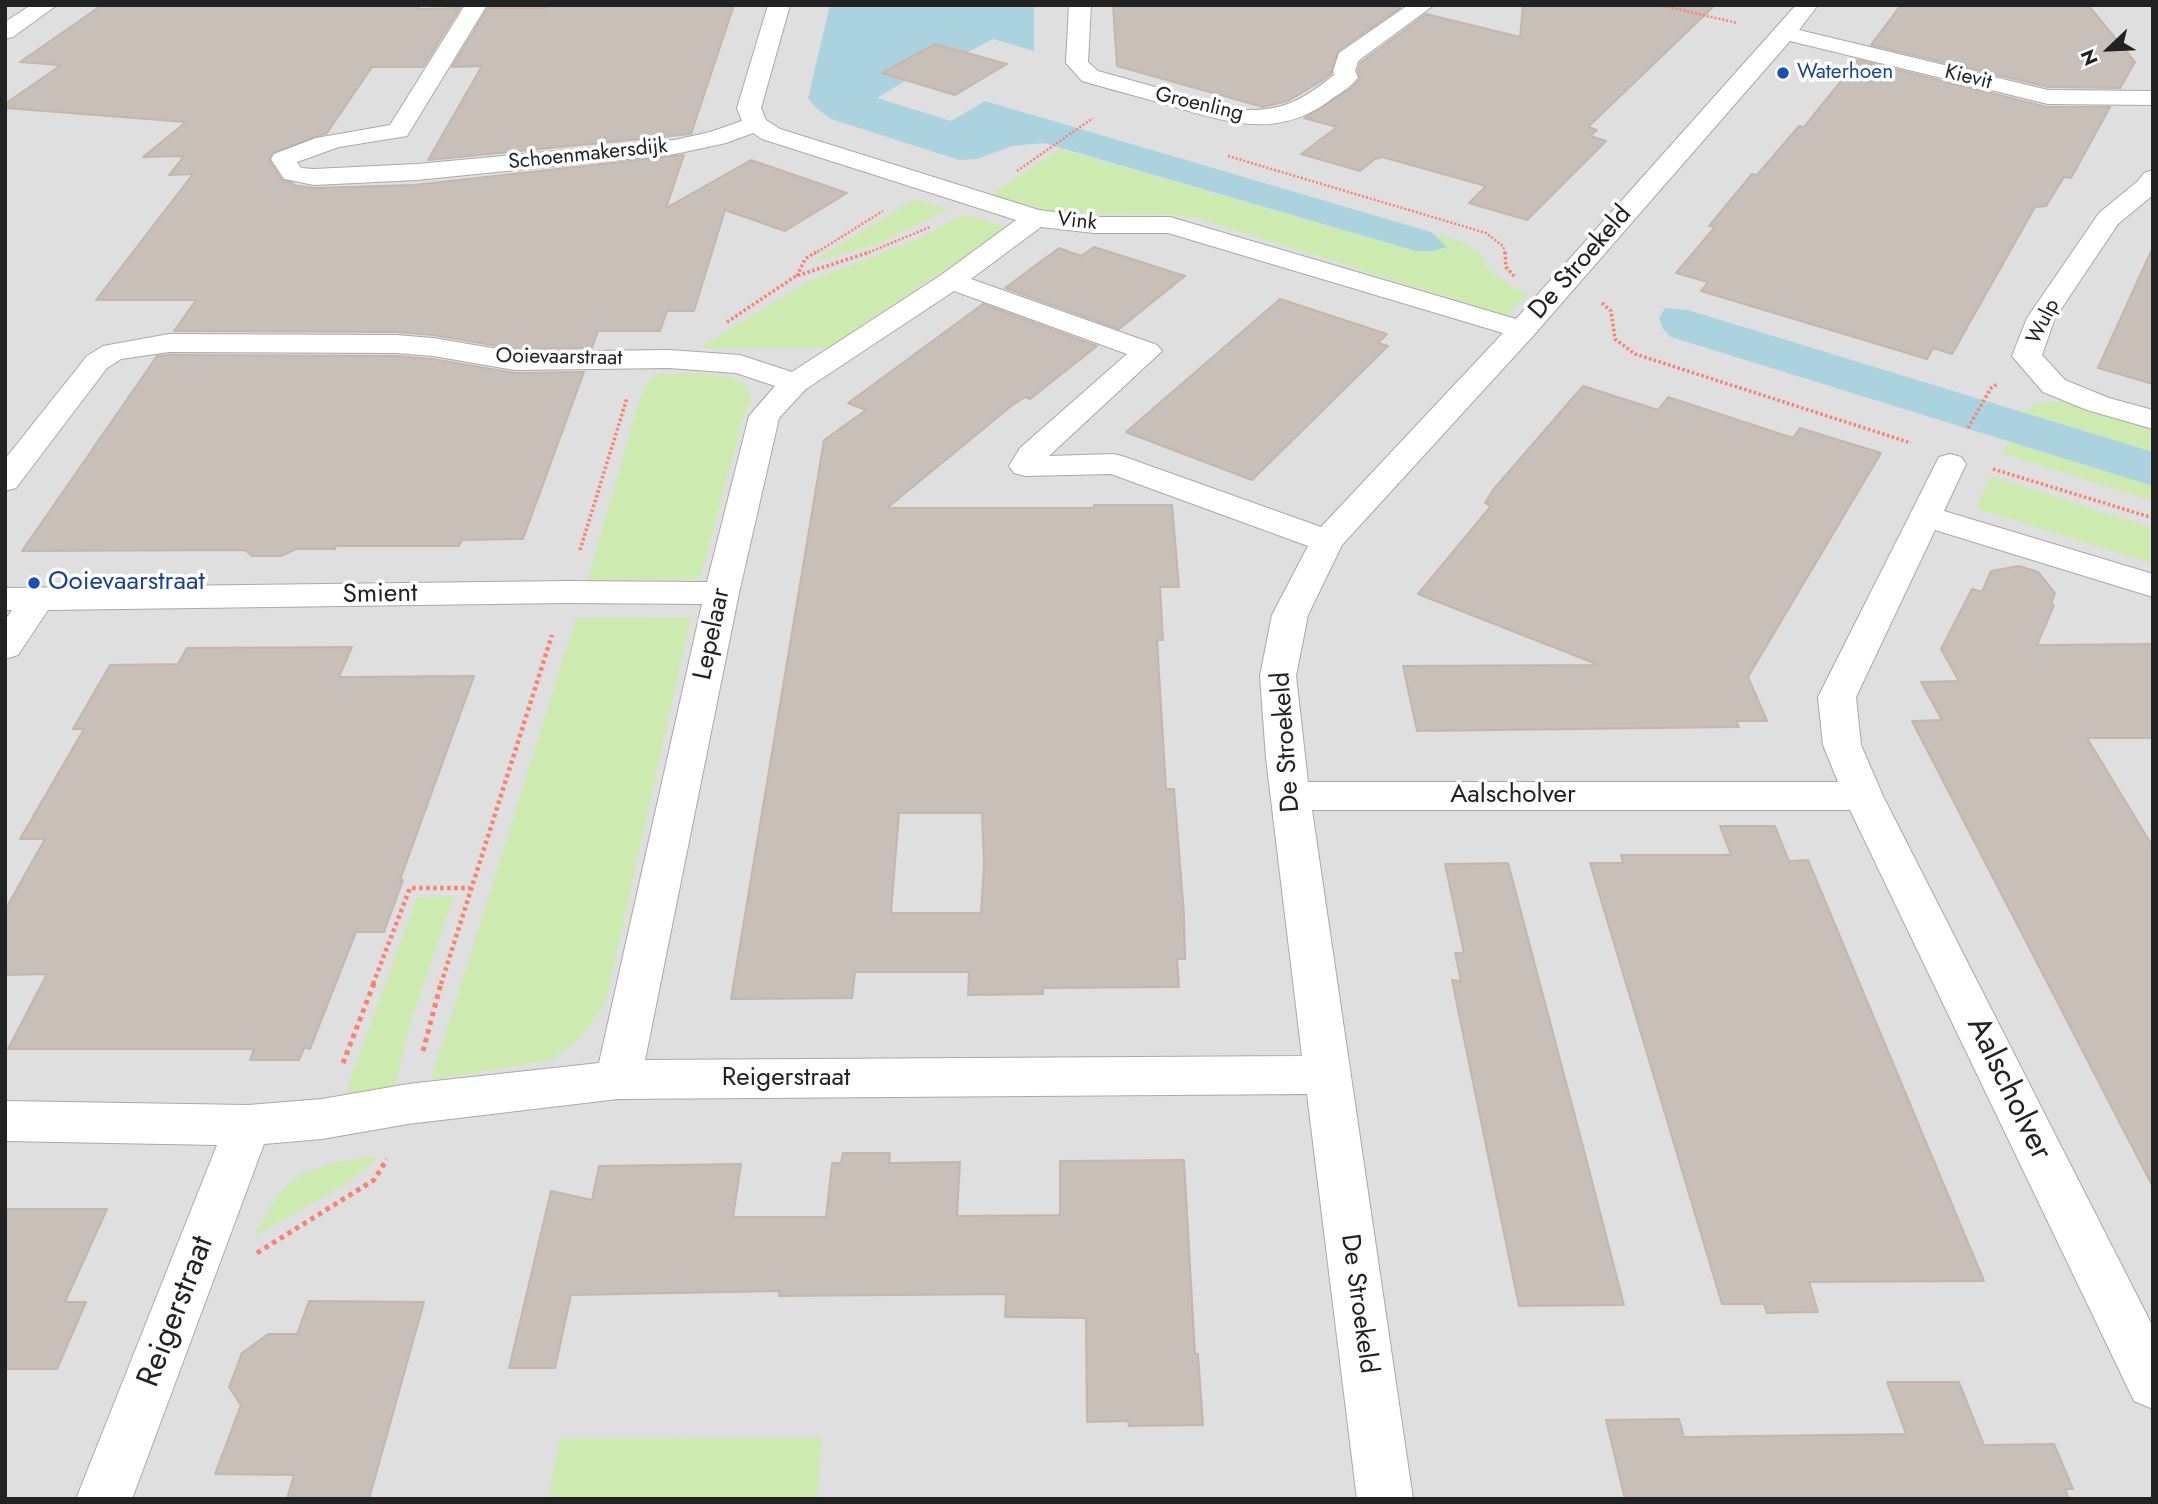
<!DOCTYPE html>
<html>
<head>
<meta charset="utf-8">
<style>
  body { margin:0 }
  #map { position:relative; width:2158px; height:1504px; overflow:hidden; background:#f2efe9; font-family:Jost,sans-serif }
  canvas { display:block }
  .frame { position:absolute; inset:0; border:7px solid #222; pointer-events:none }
  .north { position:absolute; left:2074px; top:14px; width:70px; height:70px; -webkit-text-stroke:5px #fff; paint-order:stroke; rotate:247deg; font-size:19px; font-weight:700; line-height:28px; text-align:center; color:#222 }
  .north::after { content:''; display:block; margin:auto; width:24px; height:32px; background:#222; clip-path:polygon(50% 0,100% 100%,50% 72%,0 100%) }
</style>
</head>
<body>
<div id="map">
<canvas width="2158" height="1504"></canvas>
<div class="frame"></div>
<div class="north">N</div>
</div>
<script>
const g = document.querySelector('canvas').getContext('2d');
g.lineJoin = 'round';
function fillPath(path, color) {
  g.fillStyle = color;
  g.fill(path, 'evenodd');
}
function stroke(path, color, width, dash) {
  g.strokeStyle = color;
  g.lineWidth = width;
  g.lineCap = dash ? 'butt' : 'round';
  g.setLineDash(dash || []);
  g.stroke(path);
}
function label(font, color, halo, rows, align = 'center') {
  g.font = font + ' Jost,sans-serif';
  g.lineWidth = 7;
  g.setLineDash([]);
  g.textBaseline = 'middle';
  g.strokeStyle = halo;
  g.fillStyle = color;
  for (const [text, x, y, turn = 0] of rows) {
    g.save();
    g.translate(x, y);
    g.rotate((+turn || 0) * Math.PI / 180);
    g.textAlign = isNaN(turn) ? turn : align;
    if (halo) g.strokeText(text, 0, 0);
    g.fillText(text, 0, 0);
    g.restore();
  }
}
const residential = new Path2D(`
  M5 5H2153V1499H5Z`);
const grass = new Path2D(`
  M1060 149 1416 251 1447 247 1431 232 1464 242 1481 255 1489 270 1511 286 1528 293 1506 316 1197 218 1175 215 1046 212 991 195Z
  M915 199 948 210 877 244 810 263Z
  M963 215 1009 227 828 348H699L809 281 919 239Z
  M660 374C679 374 754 368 751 400 750 405 746 411 744 416L700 579 588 580 641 394 649 381Z
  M2068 400 2153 426V452L2023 412 2038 403Z
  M2008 442 2153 486V501L2002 453Z
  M1991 476 2153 528V564L1976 508Z
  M691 617 605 1005 577 1040 551 1060 431 1080 576 618Z
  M454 896 411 1021 394 1088 345 1094 417 897Z
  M379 1156 351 1181 255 1236C286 1170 310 1164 379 1156Z
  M822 1438 817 1499H548L560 1439Z`);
const water = new Path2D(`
  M830 5H1034V51L993 39 968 52 934 43 881 73 905 81 877 98 951 121 985 101 1431 232 1447 247 1433 251H1416L1044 143 1012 146 977 159 959 160 831 119 816 108 808 98Z
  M1665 308 1688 310 2153 452V486L1671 337 1663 329 1659 318Z`);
const building = new Path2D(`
  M102 5H420L417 9 460 8 423 67H372L327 133 272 153 269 160 282 180 293 183 292 185 314 188 414 185 684 155 666 208 751 160 847 193 785 231 725 210 694 311H667L660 331H598L592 348 515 349 433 335 396 332 174 331 196 300H96L193 174 169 175 184 156 143 157 186 122 5 108V104L61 65 20 62Z
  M547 5H734L691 134 428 160 482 66 452 67 488 8H546Z
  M1113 5H1389L1400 8 1338 51 1331 74 1320 82 1288 101 1263 107 1117 66Z
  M1523 5H1715L1588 127 1597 130 1590 136 1606 141 1527 220 1469 203 1486 186 1382 157 1375 159 1360 171 1301 154 1337 127 1304 118 1351 88 1360 79 1358 71 1360 63 1426 14 1520 37Z
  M1901 5H2088L2135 62 2120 88 2048 87 1871 45Z
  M935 44 1007 64 955 95 882 73Z
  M1858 60 2047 107H2110L2071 178 2064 177 2046 206 2035 207 1952 354 1933 348 1927 359 1701 291 1708 282 1676 273 1715 227 1709 226 1752 174 1757 175 1799 126 1804 127Z
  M1094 247 1185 276 1119 329 1005 288 1059 248 1081 256Z
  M2153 247V384L2098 368Z
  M1280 299 1387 334 1378 343 1388 346 1252 480 1126 432Z
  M983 304 1097 346 1030 399 1025 397 1010 407 887 508H1094V505H1172L1179 587H1160L1163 640H1157L1166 789H1174L1184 914 1185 959H1177L1179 987 1043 988V994L968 995 969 972H855L852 998 731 999 824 440 866 410 848 403ZM899 813H982L984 864 981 913H891Z
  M169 355 396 356 433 359 515 373 584 372 523 539 462 540 459 546H336L335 549H296L281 556H252L245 550 22 551 157 356Z
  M1583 386 1658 410 1668 397 1793 438 1800 428 1881 453 1748 677 1767 721H1736L1739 727 1417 731 1403 666 1599 665 1418 594 1491 506 1485 503 1493 490Z
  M2019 566 2038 572 2055 593 2051 604 2054 605 2037 645 2153 644V738H2087L2153 847V1187L1912 721 1942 720 1921 682 1959 681 1941 649 1972 589 1982 592 1991 571Z
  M352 647 339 677 474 676 400 880H403L384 932H356L310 1049 304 1048 299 1060H250L254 1049H8L47 974 5 975V910L45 839H20L84 729H73L110 665 178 664 187 648Z
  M1720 826H1775L1789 861 1808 860 1984 1281 1809 1282 1818 1312 1767 1313 1764 1304H1722L1590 863H1623L1621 855H1731Z
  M1508 863 1581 1139 1624 1305 1519 1306 1452 980 1461 981 1455 953H1464L1445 864Z
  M843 1153H890L889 1163 960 1162 957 1216 1060 1215V1161L1184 1160 1195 1354H1198L1203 1425 1129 1426 1128 1421 1087 1422 1086 1318 1005 1317 1006 1294 779 1296 780 1291 571 1295 555 1368H509L551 1191 592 1200 599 1166 741 1164 733 1217H826L832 1163H841Z
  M5 1209H107L65 1302H86L57 1369H5Z
  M309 1301 424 1302 369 1499H287L294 1475 215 1474 241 1405 229 1387 242 1353 268 1334H297Z
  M1887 1382H1959L1984 1445 2054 1444 2073 1489H2065L2069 1499H1625L1606 1420 1679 1419 1684 1437 1906 1434Z`);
const pathFar3 = new Path2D(`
  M1660 5 1737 23
  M1228 156 1486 233 1503 246 1505 254
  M1017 171 1093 118
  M814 254 883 211
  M865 254 930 227`);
const pathFar2 = new Path2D(`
  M1505 252 1506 267 1514 276
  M797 276 805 259 816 252
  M1602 303 1611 311 1615 339 1635 354 1911 443
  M727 322 796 276 870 252
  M1968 428 1991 388 1997 384
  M1993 469 2153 518
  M580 550 627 398`);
const pathFar1 = new Path2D(`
  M373 984 410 888H470
  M441 984 552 635`);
const path = new Path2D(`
  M423 1051 441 983
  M343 1063 374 983
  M257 1253 374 1180 387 1159`);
const minor = new Path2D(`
  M31 5H57L13 37 5 39V22Z
  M465 5H487L407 136 339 147 297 162 301 168 314 169 417 164 675 140 710 132 742 121 737 108 768 5H790L761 108 766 120 780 129 1039 210 1094 217H1170L1516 319 1796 5H1818L1799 30 2048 90 2153 91V105L2048 104 1790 41 1533 336 1342 545 1308 615 1296 676 1308 782H1838L1823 745 1818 697 1939 457 1950 454 1961 457 1966 464 1944 511 2153 574V597L1935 530 1856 697 1861 745 1883 796 2153 1327V1409L2134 1401 1850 810H1312L1413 1499H1357L1307 1094 618 1099 408 1124 322 1139 264 1144 132 1499H76L217 1145 5 1141V1101L248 1105 322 1099 408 1084 599 1063 702 604 566 603 48 610 18 655 5 659V620L12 610H5V588L566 581 707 582 749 416 775 386 736 373 669 368 515 370 433 356 396 353 169 352 121 359 107 368 16 488 5 491V459L87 356 103 346 169 334 396 335 433 338 515 352 669 350 740 355 792 372 941 275 1016 220 762 139 753 133 726 143 675 154 417 180 314 185 284 179 271 159 274 154 316 138 390 125ZM1041 227 1094 233H1168L1503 333 1321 527 1125 457 1114 454 1049 456 1162 351 1157 345 971 279ZM954 291 1127 354 1020 448 1009 466 1014 473 1025 476 1111 474 1308 546 1272 615 1260 676 1266 758 1302 1056 645 1060 739 593 779 418 806 389Z
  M1069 5H1091L1088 62 1098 71 1237 110C1281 112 1300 102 1334 75L1333 71 1339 53 1408 5H1434L1358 61 1355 71 1358 77C1352 86 1342 92 1333 98 1280 139 1233 124 1175 107 1144 98 1113 90 1082 81L1066 63Z
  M2153 170V195L2118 224 2055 318 2042 355 2065 380 2109 398 2153 410V429L2087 410 2043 392 2012 356 2027 318 2099 213 2138 181 2144 173Z`);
const markers = [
  [1783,73,7,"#1a4fb4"],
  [34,583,7,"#1a4fb4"]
];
const farTransitnames = [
  ["Waterhoen",1797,73]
];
const farStreetnames = [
  ["Kievit",1968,78,14],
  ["Groenling",1199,105,13],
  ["Schoenmakersdijk",588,155,-6],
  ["Vink",1077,222,6],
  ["Wulp",2044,322,-63],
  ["Ooievaarstraat",559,358,1]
];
const streetNames = [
  ["De Stroekeld",1581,263,-49],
  ["Smient",380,595,-1],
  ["Lepelaar",713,634,-78],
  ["De Stroekeld",1287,742,-94],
  ["Aalscholver",1513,796],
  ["Reigerstraat",786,1079],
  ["De Stroekeld",1358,1304,82]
];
const transitNames = [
  ["Ooievaarstraat",48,583]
];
const nearStreetnames = [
  ["Aalscholver",2008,1089,64],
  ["Reigerstraat",177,1312,-69]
];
fillPath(residential, '#e0dfdf');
fillPath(grass, '#cdebb0');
fillPath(water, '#aad3df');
fillPath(building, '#c7bfb8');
stroke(building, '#c4b6ab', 2);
stroke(minor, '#a9a9a9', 2);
stroke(pathFar3, '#fa8072', 2.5, [2, 2]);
stroke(pathFar2, '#fa8072', 3.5, [2.5, 2.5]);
stroke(pathFar1, '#fa8072', 4.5, [3.5, 3.5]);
stroke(path, '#fa8072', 5, [4.5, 4.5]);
fillPath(minor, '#fff');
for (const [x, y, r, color] of markers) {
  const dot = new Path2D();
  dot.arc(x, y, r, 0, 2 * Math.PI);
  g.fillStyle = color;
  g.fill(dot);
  stroke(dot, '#fff', 2.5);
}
label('21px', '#164399', '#fff', farTransitnames, 'left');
label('21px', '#222', '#fff', farStreetnames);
label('26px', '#222', '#fff', streetNames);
label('26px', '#164399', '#fff', transitNames, 'left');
label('32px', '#222', '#fff', nearStreetnames);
</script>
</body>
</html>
